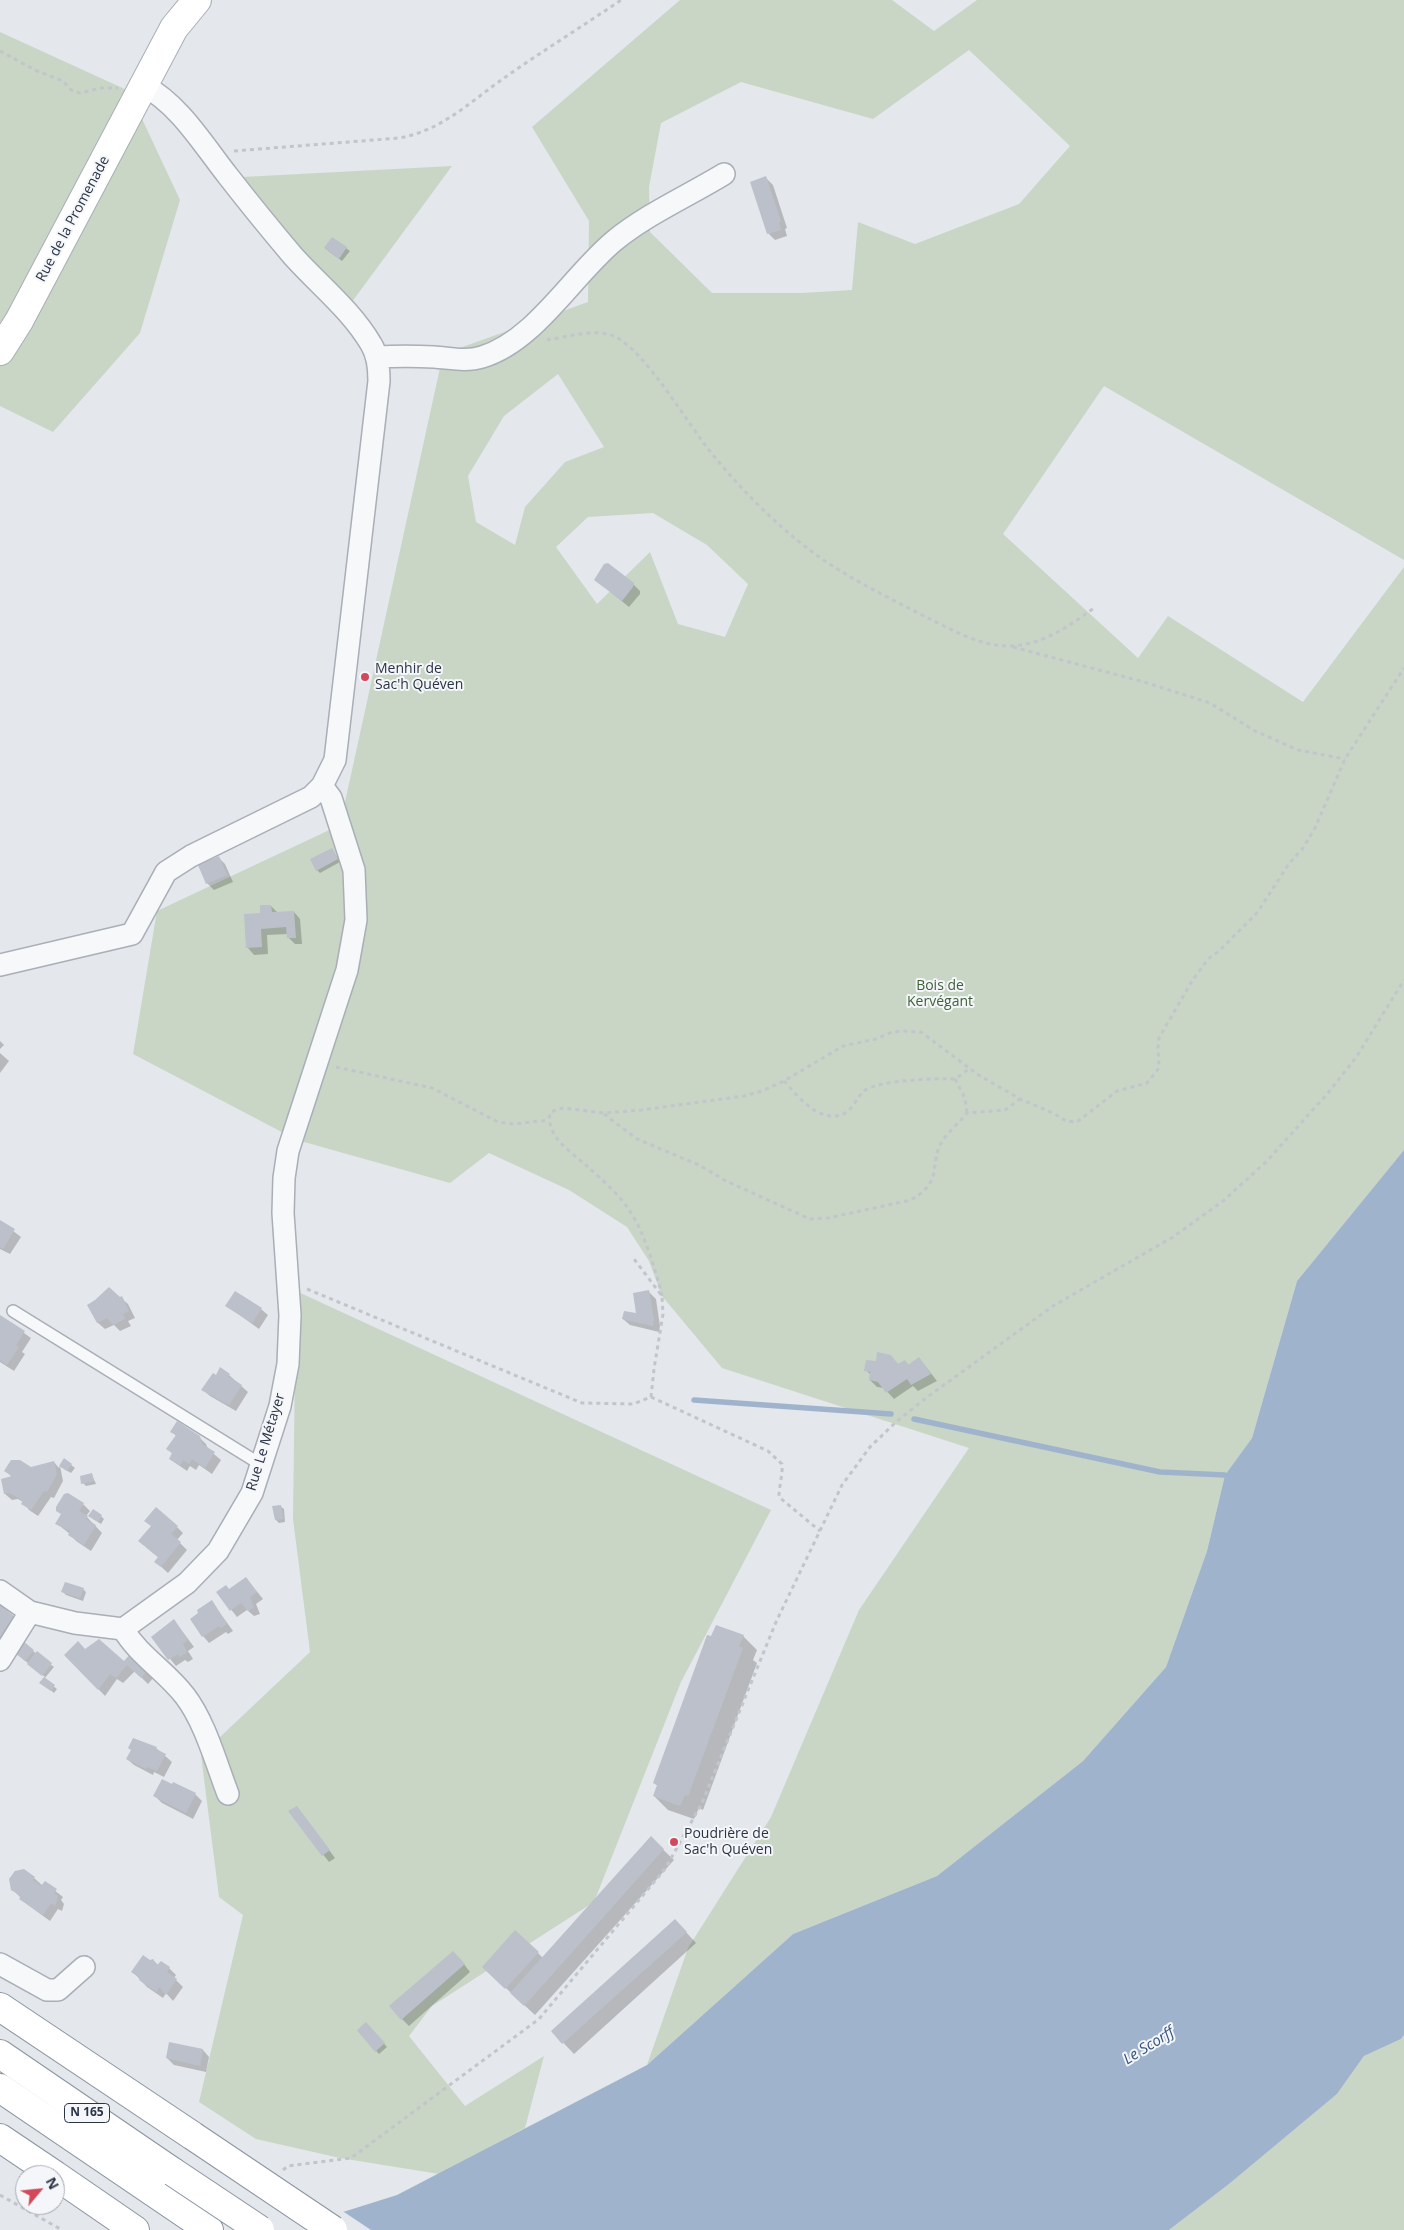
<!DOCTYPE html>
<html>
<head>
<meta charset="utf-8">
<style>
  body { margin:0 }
  #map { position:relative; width:1404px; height:2230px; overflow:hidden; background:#e4e7ec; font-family:"Open Sans",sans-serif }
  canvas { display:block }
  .north { position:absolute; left:15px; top:2165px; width:50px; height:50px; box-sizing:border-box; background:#f4f6f9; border:1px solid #a4a8b1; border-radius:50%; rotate:62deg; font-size:14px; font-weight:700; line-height:20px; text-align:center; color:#2b3445 }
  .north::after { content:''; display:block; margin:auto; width:18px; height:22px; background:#d1495b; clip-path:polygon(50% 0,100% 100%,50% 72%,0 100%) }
</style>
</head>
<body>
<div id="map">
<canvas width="1404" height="2230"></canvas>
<div class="north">N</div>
</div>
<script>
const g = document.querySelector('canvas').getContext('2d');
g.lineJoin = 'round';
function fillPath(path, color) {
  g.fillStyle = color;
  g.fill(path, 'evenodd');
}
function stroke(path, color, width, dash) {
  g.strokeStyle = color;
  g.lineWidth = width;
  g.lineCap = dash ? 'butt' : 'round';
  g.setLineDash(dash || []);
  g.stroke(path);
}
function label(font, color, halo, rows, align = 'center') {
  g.font = font + ' "Open Sans",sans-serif';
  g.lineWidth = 4;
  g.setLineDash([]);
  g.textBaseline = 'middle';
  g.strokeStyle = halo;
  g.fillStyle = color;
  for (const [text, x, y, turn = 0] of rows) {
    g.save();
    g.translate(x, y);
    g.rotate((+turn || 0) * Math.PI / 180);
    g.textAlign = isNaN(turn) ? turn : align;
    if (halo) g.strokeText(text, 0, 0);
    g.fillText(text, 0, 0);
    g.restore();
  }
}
const green = new Path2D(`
  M680 0H892L934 31 977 0H1404V560L1104 386 1003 534 1138 658 1168 616 1303 702 1404 567V1150L1297 1281 1252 1438 1225 1475 1207 1551 1166 1667 1083 1761 937 1876 793 1934 647 2065 688 1948 771 1817 859 1610 969 1448 722 1368 662 1296 649 1261 627 1227 569 1190 489 1153 450 1183 297 1140 133 1054 157 911 340 825 443 354 588 302 589 221 532 127ZM969 50 1070 146 1019 204 915 244 858 222 852 290 801 293H712L650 232 649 187 661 123 741 82 873 119ZM558 374 604 447 565 462 525 507 515 545 476 522 468 476 504 416ZM653 513 707 545 748 584 725 637 678 624 650 552 597 604 556 547 588 517Z
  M0 32 129 91 180 200 140 333 53 432 0 406Z
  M452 166 346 310 242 177Z
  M296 1291 771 1510 681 1682 594 1902 432 2006 409 2036 465 2106 544 2056 525 2128 439 2174 340 2158 256 2139 199 2102 243 1915 219 1897 201 1755 310 1652 293 1519Z
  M1404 2035V2230H1169L1229 2184 1337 2094 1364 2056 1401 2039Z`);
const water = new Path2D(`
  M1404 1150V2035L1401 2039 1364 2056 1337 2094 1229 2184 1169 2230H267L343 2212 397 2195 647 2065 793 1934 937 1876 1083 1761 1166 1667 1207 1551 1225 1475 1252 1438 1297 1281Z`);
const pier = new Path2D(`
  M341 2210 371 2230H264L277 2218Z`);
const shadow = new Path2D(`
  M766 178 773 185 787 228 785 229 787 236 775 240 768 233Z
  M332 238 350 251 342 261 328 251Z
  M596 580 633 584 640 591V594L629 607Z
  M332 849 340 862 320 873 317 870Z
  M218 857 225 864 233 882 214 890 207 883Z
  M271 906 278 913 294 912 300 919 302 944H295L288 937V934L267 935 268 954 254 955 248 948 261 914Z
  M0 1041 4 1045 0 1049Z
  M0 1053 9 1061 0 1073Z
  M0 1221 21 1237 10 1254 0 1249Z
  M649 1292 656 1299 660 1326 659 1332 630 1325 623 1319 638 1315Z
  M121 1298 128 1304 135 1318 128 1321 131 1326 120 1331 114 1325 105 1329 98 1323 89 1305Z
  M227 1306 261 1309 268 1315 259 1329Z
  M0 1316 31 1338 22 1352 25 1354 14 1371 0 1362Z
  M890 1356 899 1365 905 1361 909 1366 919 1358 937 1381 918 1391 913 1386 894 1399 884 1388 877 1387 870 1380 871 1375 866 1370Z
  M229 1375 248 1392 236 1411 210 1396 203 1390 216 1376Z
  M172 1431 199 1437 206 1444 208 1449 221 1460 212 1474 199 1465 196 1470 190 1466 187 1471 170 1459 173 1454 168 1449 176 1436Z
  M65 1460 75 1468 71 1473 64 1469Z
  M54 1462 59 1468 60 1466 63 1481 54 1498 51 1497 38 1516 29 1510 23 1502 18 1499 12 1500 5 1494 12 1477 6 1471 30 1468Z
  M92 1475 96 1484 86 1486 83 1483Z
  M83 1504 90 1511 86 1516 102 1533 91 1551 76 1541 70 1534 56 1523Z
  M280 1506 284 1509 285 1522 279 1523 276 1520Z
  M101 1516 104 1519 101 1524 93 1519Z
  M177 1527 183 1533 177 1540 187 1550 168 1573 156 1562 159 1558 147 1548Z
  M246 1578 263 1599 256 1604 260 1614 254 1616 247 1610 237 1617 218 1593 229 1590Z
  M83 1589 86 1592 83 1601 66 1595 63 1592Z
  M212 1602 233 1631 228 1634 226 1632 209 1643 203 1636Z
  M0 1607 14 1618 0 1658Z
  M174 1620 194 1647 188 1651 193 1659 188 1662 185 1660 176 1666 152 1637Z
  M743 1636 757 1650 753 1660 757 1663 703 1810 699 1808 694 1819 668 1810 654 1796 658 1786 654 1783Z
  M85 1650 124 1663 131 1655 154 1677 148 1684 135 1671 123 1683 117 1679 105 1696 65 1655Z
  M33 1651 54 1667 44 1679 57 1689 54 1693 41 1682 45 1677 18 1655Z
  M156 1748 172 1762 164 1777 154 1772 153 1775 134 1765 127 1759Z
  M195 1794 202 1801 193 1819 162 1803 155 1796Z
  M297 1808 335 1858 329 1862 290 1812Z
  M651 1838 674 1860 535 2015 494 1977 538 1953 543 1958Z
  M34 1878 43 1886 45 1883 63 1897 61 1900 64 1904 62 1911 58 1909 50 1921 28 1905 12 1889Z
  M685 1931 696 1943 574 2054 552 2031Z
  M460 1959 470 1972 409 2026 402 2019Z
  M153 1960 159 1966 161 1962 169 1968 176 1975 174 1978 183 1987 173 2001 166 1993 163 1998 147 1987 133 1972Z
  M366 2024 387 2047 379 2054 358 2031Z
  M203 2050 209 2057 206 2072 174 2065 167 2058Z`);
const stream = new Path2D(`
  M694 1400 891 1414
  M914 1419 1160 1472 1225 1475 1230 1478`);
const building = new Path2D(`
  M766 176 781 222H779L781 230 767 234 750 182Z
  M332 237 347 247 339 259 324 248Z
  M608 563 634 583 633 587 622 601 594 580 604 564Z
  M332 848 338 859 316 871 310 859Z
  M219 856 227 875 206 884 198 865Z
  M260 905H271L272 912 294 911 296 938H287L286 927 261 929 262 947 246 948 244 914 260 913Z
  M0 1220 15 1229 3 1249 0 1247Z
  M109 1287 120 1297 122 1296 129 1311 123 1314 125 1319 113 1325 107 1318 97 1323 87 1305 95 1300Z
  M649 1290 654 1319 653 1326 622 1319 624 1311 636 1313 633 1293Z
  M235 1291 262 1308 252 1323 225 1306Z
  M0 1315 25 1331 16 1345 19 1347 7 1365 0 1360Z
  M877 1352 891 1355 898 1364 905 1360 908 1365 919 1357 931 1374 911 1385 907 1379 886 1393 878 1382 869 1380 870 1372 864 1371 866 1360 876 1361Z
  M220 1367 230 1374 228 1376 242 1385 229 1405 201 1390 213 1373 216 1375Z
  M177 1421 200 1436 202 1444 215 1452 205 1468 192 1459 189 1464 183 1460 180 1466 169 1459 172 1453 166 1449 176 1435 170 1432Z
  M64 1458 72 1464 67 1471 59 1466Z
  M11 1460H20L31 1467 54 1461 57 1474 47 1492 44 1491 31 1510 21 1504 23 1501 10 1493 4 1494 1 1479 12 1476 4 1471Z
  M92 1473 94 1481 81 1484 80 1476Z
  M68 1493 84 1503 79 1511 88 1516 86 1519 96 1525 84 1545 68 1535 70 1531 55 1524 61 1514 56 1511V1507L64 1494Z
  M281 1505 283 1519 275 1520 272 1506Z
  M156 1507 178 1526 171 1534 181 1542 161 1567 154 1562 158 1557 138 1541 151 1526 144 1521Z
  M93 1509 102 1515 98 1522 88 1516Z
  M246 1577 257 1592 250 1597 254 1607 248 1611 241 1603 230 1611 216 1592 226 1585 229 1589Z
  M65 1582 84 1588 80 1598 61 1592Z
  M212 1600 227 1624 220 1628 219 1626 202 1637 190 1619 198 1613 197 1610Z
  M0 1605 15 1617 0 1637Z
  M174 1619 188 1640 183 1644 187 1652 180 1657 178 1654 168 1660 151 1637Z
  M716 1625 744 1635 739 1646 743 1648 688 1796 685 1795 680 1806 653 1796 657 1785 653 1783 707 1635 711 1636Z
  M99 1639 124 1661 131 1653 148 1670 141 1678 127 1665 116 1678 110 1674 98 1690 64 1655 78 1641 85 1649Z
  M23 1641 34 1650 25 1661 14 1652Z
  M37 1651 52 1663 42 1676 27 1664Z
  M44 1677 55 1685 51 1691 39 1683Z
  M133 1738 157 1747 156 1749 166 1754 157 1771 147 1767 146 1769 126 1759 131 1750 128 1748Z
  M162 1779 172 1784 173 1782 196 1793 186 1813 153 1796Z
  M297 1806 330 1850 322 1856 288 1811Z
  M651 1836 664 1849 524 2006 510 1993Z
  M24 1869 35 1877 33 1880 41 1886 45 1881 57 1889 54 1893 58 1896 55 1906 51 1903 43 1915 19 1899 21 1896 11 1890 9 1879 15 1871Z
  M675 1919 687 1932 562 2044 551 2031Z
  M515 1930 539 1952 505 1989 482 1967Z
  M453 1951 465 1964 401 2020 389 2006Z
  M143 1955 150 1960 153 1959 157 1965 161 1961 170 1967 167 1972 177 1979 166 1995 159 1987 156 1992 139 1980 140 1978 131 1972Z
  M366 2022 385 2043 375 2052 357 2030Z
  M169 2042 203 2049 200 2066 166 2058Z`);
const path = new Path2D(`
  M0 51 37 71 63 81 71 90 80 93 101 88H118
  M234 151 399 138C442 131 472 100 507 76 544 50 583 26 621 0
  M547 340C567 337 595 328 614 336 646 351 688 425 713 455 744 493 784 533 825 561 858 583 893 600 928 618 952 630 982 647 1010 646 1043 645 1069 626 1094 608
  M1013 647 1144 682 1210 703 1255 731 1298 750 1345 759
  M336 1067 432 1088 498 1122 514 1124 549 1120
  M955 1079 965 1098 967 1113
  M784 1081C797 1095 817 1122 841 1115 853 1111 857 1096 864 1091 877 1080 938 1078 955 1079L969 1069
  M604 1114 637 1139 699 1165 726 1181 810 1219 828 1218 911 1200C946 1179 927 1165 943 1140 950 1130 960 1122 967 1113L1005 1110 1020 1099
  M307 1289 582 1403 633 1404 651 1397 654 1369 663 1314 662 1296 634 1259
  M662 1296C656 1271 644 1231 629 1210 619 1194 601 1179 587 1166 571 1152 546 1137 550 1113L557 1109 564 1108 603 1113 642 1110 744 1096 762 1091 784 1081 843 1046 876 1039 892 1032 905 1031 921 1032 977 1074 1020 1099 1053 1113 1066 1121 1077 1122 1117 1091 1147 1083 1159 1068 1158 1047 1159 1038 1192 981 1208 959 1219 951 1257 913 1288 865 1303 848 1315 828 1345 759 1404 668
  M651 1397 768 1451 782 1464C783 1475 779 1485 779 1497L820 1531
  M283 2170 288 2166 351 2158 539 2019 665 1869 702 1803 776 1622 842 1485 870 1447 896 1422 926 1398 1053 1306 1173 1237 1223 1201 1267 1161 1328 1093 1357 1056 1404 980
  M0 2195 62 2230`);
const lane = new Path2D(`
  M13 1311 260 1464`);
const street = new Path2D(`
  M377 357C396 356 415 356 434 357 450 358 466 362 482 357 535 341 572 276 614 241 647 214 688 196 724 174
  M0 965 132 934 166 872 191 856 311 797 322 786
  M0 1591 30 1612 75 1623 123 1629 187 1583 218 1551 252 1493 280 1406 288 1364 290 1315 283 1213 284 1178 288 1151 347 970 356 920 354 870 331 798 322 786 335 760 379 381C379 368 378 355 371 344 351 310 319 285 293 256 271 230 249 203 228 176 202 143 180 105 143 85
  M123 1629C139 1656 166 1671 185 1696 205 1722 216 1763 228 1794
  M0 1660 30 1612
  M0 1964 47 1990H58L84 1967`);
const secondary = new Path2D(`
  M0 351 19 321 174 28 197 0`);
const highway = new Path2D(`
  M0 2007 193 2136
  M0 2054 173 2172
  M0 2088 209 2230
  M0 2138 55 2175
  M55 2175 135 2230`);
const highwayBridge = new Path2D(`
  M193 2136 333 2230
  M173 2172 260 2230`);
const markers = [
  [365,677,5,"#d1495b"],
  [674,1842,5,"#d1495b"]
];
const shields = [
  [87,2113,45]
];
const shieldNames = [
  ["N 165",87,2113]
];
const streetNames = [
  ["Rue de la Promenade",73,219,-62],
  ["Rue Le Métayer",266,1442,-73]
];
const poiNames = [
  ["Menhir de",375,669],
  ["Sac'h Quéven",375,685],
  ["Poudrière de",684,1834],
  ["Sac'h Quéven",684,1850]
];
const parkNames = [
  ["Bois de",940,986],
  ["Kervégant",940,1002]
];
const waterNames = [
  ["Le Scorff",1149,2046,-32]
];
fillPath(green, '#c9d6c5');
fillPath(water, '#9fb4cc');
fillPath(pier, '#e4e7ec');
fillPath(shadow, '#0003');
stroke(stream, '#9fb4cc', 5.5);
fillPath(building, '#bbc0ca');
stroke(lane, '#a9aeb7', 14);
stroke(street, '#a9aeb7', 24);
stroke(secondary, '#a9aeb7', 30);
stroke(highway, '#8b94a3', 30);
stroke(path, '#c2c5cb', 3, [4, 4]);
stroke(lane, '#f7f8fa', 11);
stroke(street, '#f7f8fa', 21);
stroke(secondary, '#fff', 28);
stroke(highway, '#fff', 28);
stroke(highwayBridge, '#8b94a3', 30, []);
stroke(highwayBridge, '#fff', 28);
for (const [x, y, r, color] of markers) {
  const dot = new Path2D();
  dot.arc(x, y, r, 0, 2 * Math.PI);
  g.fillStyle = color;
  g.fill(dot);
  stroke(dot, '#f4f6f9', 2);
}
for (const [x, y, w] of shields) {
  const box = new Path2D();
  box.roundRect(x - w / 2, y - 9.5, w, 19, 4);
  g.fillStyle = '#f4f6f9';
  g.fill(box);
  stroke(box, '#2b3445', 1);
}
label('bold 12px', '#2b3445', null, shieldNames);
label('14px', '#2b3445', '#f4f6f9', streetNames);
label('14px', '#2b3445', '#f4f6f9', poiNames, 'left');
label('14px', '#3f6138', '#f4f6f9', parkNames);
label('italic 15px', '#34527a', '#f4f6f9', waterNames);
</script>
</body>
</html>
